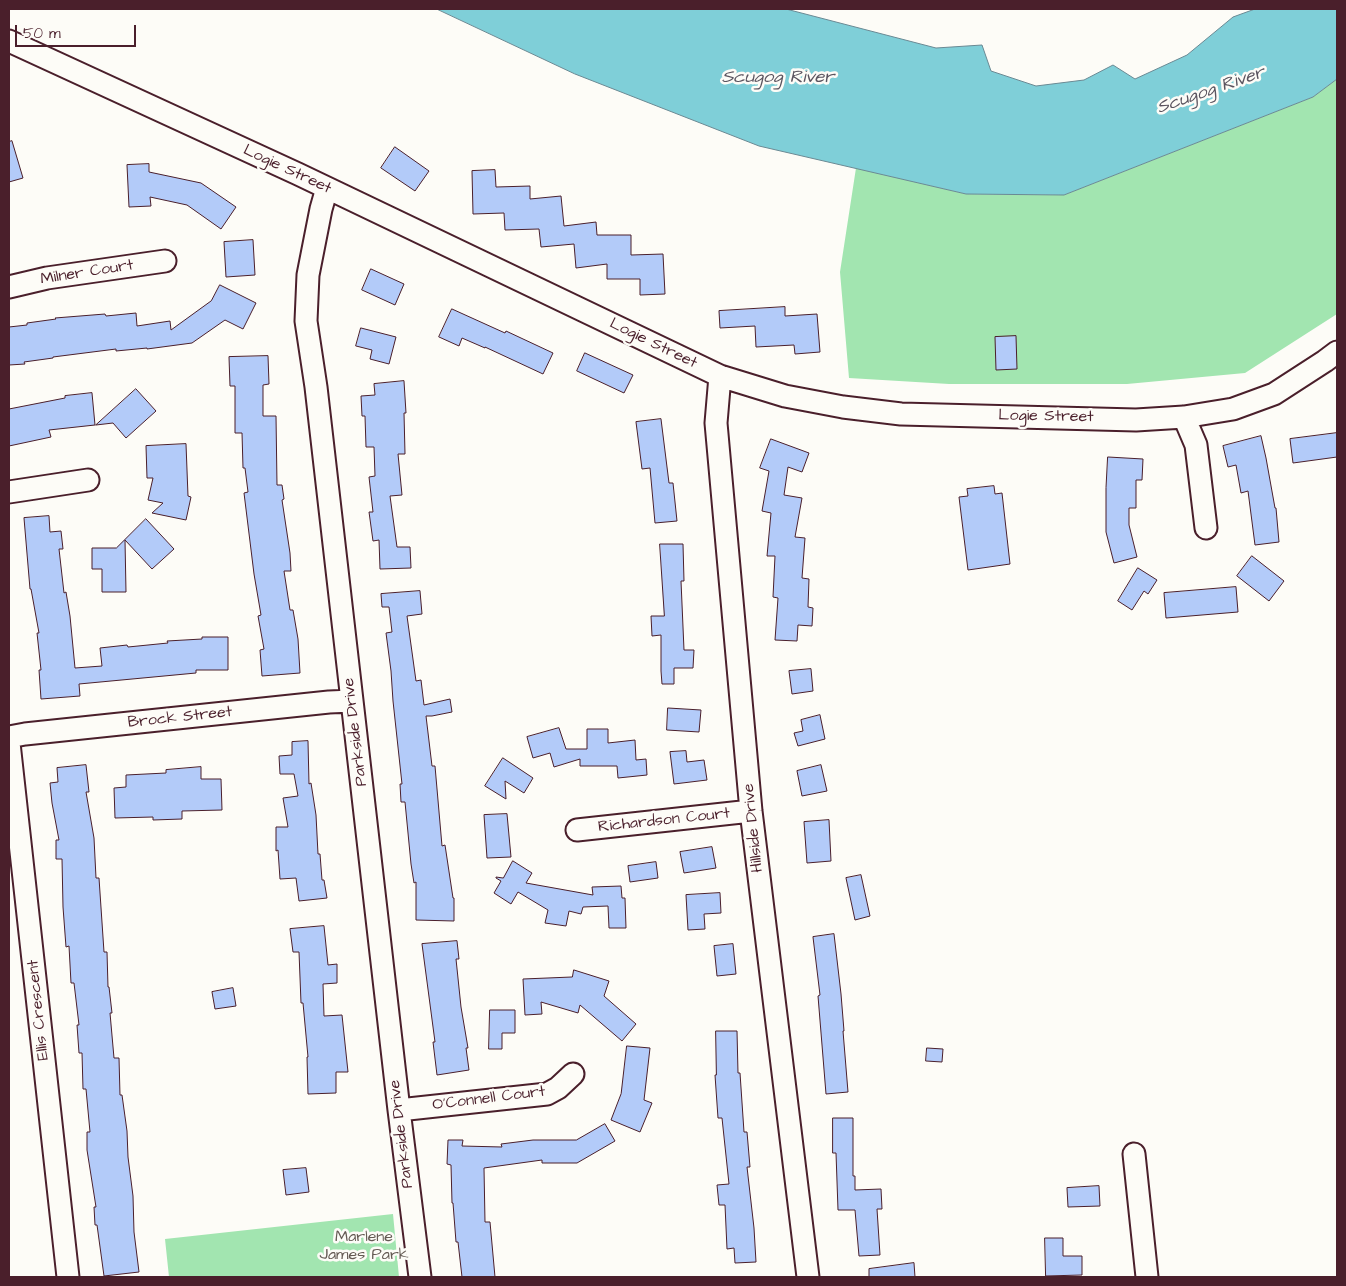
<!DOCTYPE html>
<html>
<head>
<meta charset="utf-8">
<style>
  body { margin:0 }
  #map { position:relative; width:1346px; height:1286px; overflow:hidden; background:#fdfcf7; font-family:"Architects Daughter",sans-serif }
  canvas { display:block }
  .frame { position:absolute; inset:0; border:10px solid #4a1f2b; pointer-events:none }
  .scale { position:absolute; left:15px; top:25px; width:121px; height:22px; box-sizing:border-box; border:2px solid #4a1f2b; border-top:0; padding-left:6px; font-size:15px; line-height:18px; white-space:nowrap; color:#4a1f2b; -webkit-text-stroke:4px #fdfcf7; paint-order:stroke }
</style>
</head>
<body>
<div id="map">
<canvas width="1346" height="1286"></canvas>
<div class="frame"></div>
<div class="scale">50 m</div>
</div>
<script>
const g = document.querySelector('canvas').getContext('2d');
g.lineJoin = 'round';
function fillPath(path, color) {
  g.fillStyle = color;
  g.fill(path, 'evenodd');
}
function stroke(path, color, width, dash) {
  g.strokeStyle = color;
  g.lineWidth = width;
  g.lineCap = dash ? 'butt' : 'round';
  g.setLineDash(dash || []);
  g.stroke(path);
}
function label(font, color, halo, rows, align = 'center') {
  g.font = font + ' "Architects Daughter",sans-serif';
  g.lineWidth = 5;
  g.setLineDash([]);
  g.textBaseline = 'middle';
  g.strokeStyle = halo;
  g.fillStyle = color;
  for (const [text, x, y, turn = 0] of rows) {
    g.save();
    g.translate(x, y);
    g.rotate((+turn || 0) * Math.PI / 180);
    g.textAlign = isNaN(turn) ? turn : align;
    if (halo) g.strokeText(text, 0, 0);
    g.fillText(text, 0, 0);
    g.restore();
  }
}
const green = new Path2D(`
  M1337 79V314L1245 373 1127 384H949L849 378 840 272 856 168 966 194 1064 195 1313 97Z
  M393 1214 399 1277H169L165 1239Z`);
const water = new Path2D(`
  M437 9H786L936 48 982 45 991 71 1036 86 1084 80 1113 65 1135 79 1187 55 1233 17 1255 9H1337V79L1313 97 1064 195 966 194 759 146 575 74Z`);
const building = new Path2D(`
  M12 141 23 178 9 182V142Z
  M395 147 429 171 415 191 381 168Z
  M149 164V172L201 183 236 207 221 229 187 205 150 197 151 206 129 207 127 165Z
  M495 170 496 187 530 186V199L561 196 564 226 596 222 597 235H631V255L663 254 665 294 640 295V279H607V264L576 268 574 244 541 247 539 229 505 230 504 213 473 214 472 171Z
  M253 240 255 275 226 277 224 242Z
  M371 269 404 284 395 305 362 290Z
  M220 285 256 303 243 329 225 320 192 343 147 349V348L116 351V349L53 357V358L24 362 25 364 9 365V327L27 325V323L56 319 55 318 105 314 106 316 136 313 137 326 170 321 171 330 211 301Z
  M785 307V316L817 314 820 352 795 354 794 345 756 347 755 326 720 328 719 311Z
  M452 309 505 333 506 331 553 353 543 374 485 347V348L462 338 459 346 439 337Z
  M361 328 396 337 389 364 370 359 372 350 356 346Z
  M1016 336 1017 369 996 370 995 337Z
  M585 353 633 375 624 393 577 371Z
  M268 356 269 384 263 385V416H276L277 485H282L284 499 282 500 290 553 291 571H284L290 610H293L298 639 300 673 262 676 260 650 264 649 258 616 261 615 254 574 244 493 248 492 245 468H243L242 433H235V386H230L229 357Z
  M404 381 406 413H404L405 454H398L402 495 390 496 397 547H410L411 568 380 569 379 540 373 541 369 512H373L369 477 375 476 374 447H366L365 416H362L361 396 375 395 374 384Z
  M136 389 156 411 126 438 113 423 96 425Z
  M92 393 95 425 49 430 51 437 9 446V409L65 398V396Z
  M661 419 669 483H673L677 521 655 523 650 468 642 469 636 422Z
  M1337 433V457L1293 463 1290 439Z
  M1261 436 1266 458 1275 508H1276L1279 542 1255 545 1248 491 1241 493 1236 465 1228 467 1223 446Z
  M771 439 809 453 802 472 788 467 784 495 802 498 795 537 805 538 802 578 809 579 808 607 813 608 812 626 798 625 797 641 775 640 778 598 773 597 775 556H767L771 513 762 511 769 471 760 468Z
  M186 444 188 496 191 497 186 520 152 513 163 503 148 500 153 478H147L146 446Z
  M1108 457 1143 459 1142 480H1136V508H1129V525L1137 557 1114 563 1106 532V488Z
  M994 486 995 494 1002 493 1010 564 968 570 959 497 968 496 967 489Z
  M49 516 50 532 61 531 63 549H59L64 593 66 592 70 616 75 668 102 666 100 648 127 645 128 647 168 643 167 641 202 639V637H228V670H196V673L79 684 80 696 41 699 39 670H41L37 633H39L31 589H30L24 518Z
  M146 519 174 549 152 569 125 540 126 592H102V569H92V548H116Z
  M660 544H683L684 581H681L684 650H694L693 668H674V684H662L661 671V635L652 636 651 616H664Z
  M1252 556 1284 581 1269 601 1237 576Z
  M1138 568 1157 580 1148 594 1144 591 1132 610 1118 601Z
  M1236 587 1238 612 1166 618 1164 593Z
  M420 591 422 614 407 616 416 681 421 680 424 705 450 699 452 712 432 716H426L432 766H435L442 846 445 845 453 898H454V921L416 920V882L414 883 411 864 405 802H401L400 784H402L393 701 391 671 386 633 392 632 389 607H382L381 594Z
  M811 669 813 691 792 694 789 671Z
  M668 708 701 710 699 732 667 730Z
  M820 715 825 739 798 746 794 733 803 731 801 720Z
  M559 728 566 749H587V729H608V743L635 740 636 760 646 759 647 775 618 778 617 766H580V759L554 767 550 753 533 758 527 737Z
  M308 741 309 784 311 783 316 815 318 854H320L322 880H324L327 898 299 901 296 878 280 879 278 850 276 851V827H288L283 798 298 796 294 774H280L279 756 292 755V742Z
  M686 751 687 762 704 760 707 780 674 784 670 752Z
  M503 758 533 778 524 793 505 781 506 799 485 786Z
  M86 765 89 792H86L94 838 96 878H99L104 952H107L108 987H109L112 1013H110L114 1058H119L120 1095H122L127 1131 128 1157 133 1196 134 1232 139 1272 104 1276 97 1225H95L94 1207H96L87 1150V1132H90L86 1089H83L82 1053H79L77 1025H79L74 983H71L69 946 66 947 63 907 62 859H56V840H59L52 803 50 783 58 782 57 768Z
  M821 765 827 791 802 796 797 771Z
  M201 767V779H221L222 810 182 811V819L153 820V817L115 818 114 788 126 787V775L166 773V770Z
  M507 814 511 857 487 858 484 815Z
  M829 820 831 861 807 863 804 822Z
  M712 847 716 868 684 873 680 852Z
  M513 861 532 873 526 883 593 895 592 887 621 886 622 898H625L626 928H609L608 906 583 907 581 914 569 911 566 926 545 923 548 910 518 892 511 904 494 893 501 881 496 878V877L503 878Z
  M656 862 658 878 630 882 628 866Z
  M861 875 870 916 855 920 846 878Z
  M720 893 721 913 704 914 705 929 688 930 686 895Z
  M324 926 328 965 337 964V983L323 984 324 1016 342 1015 348 1072H336V1093L308 1094 307 1057H308L303 1003H301L299 952H293L290 929Z
  M834 934 841 994 844 1031H843L848 1092 826 1094 818 996 820 995 813 937Z
  M457 941 459 959H456L461 1007 468 1048H466L469 1070 437 1075 433 1042H435L422 944Z
  M733 944 736 974 717 976 714 946Z
  M574 970 609 981 604 996 636 1024 622 1041 580 1005 578 1013 541 1002 542 1014 525 1015 523 979 572 977Z
  M233 988 236 1006 215 1009 212 992Z
  M490 1010H515V1033H502V1049H489Z
  M716 1031H737L738 1073H740L744 1132H747L750 1167H747L754 1228 756 1262 735 1263 734 1248 727 1249 725 1205H719L717 1185 729 1184 722 1118H718L715 1075H716Z
  M627 1046 650 1048 644 1100 652 1103 640 1132 611 1120 621 1094Z
  M927 1048 943 1049 942 1062 926 1061Z
  M833 1118H853V1176H855V1190L881 1189 882 1209H877L880 1255 859 1256 855 1210H838L836 1153H833Z
  M605 1124 615 1141 577 1163H542V1160L484 1168 485 1222H490L495 1277H462L458 1242H456L453 1203H452L451 1165 447 1164 448 1140H463L462 1146 502 1147 501 1144 533 1140H576Z
  M306 1168 309 1192 286 1195 283 1170Z
  M1099 1186 1100 1206 1068 1207 1067 1188Z
  M1045 1238H1063V1256H1082V1275L1046 1276Z
  M914 1263 915 1277H869V1269Z`);
const minor = new Path2D(`
  M9 41 298 174 720 376 785 396 843 407 901 414 1136 420 1184 417 1233 409 1274 394 1325 361 1337 352
  M327 188 321 209 308 275 306 321 316 387 399 1110 420 1277
  M9 287 47 278 165 261
  M720 376 716 423 751 811 808 1277
  M1184 417 1196 445 1206 528
  M9 492 88 480
  M9 737 25 734 329 702 352 701
  M9 743 68 1277
  M577 830 751 811
  M399 1110 547 1094 558 1088 573 1074
  M1134 1154 1147 1277`);
const streetNames = [
  ["Logie Street",287,170,25],
  ["Milner Court",87,273,-9],
  ["Logie Street",653,344,26],
  ["Logie Street",1046,417,1],
  ["Brock Street",180,718,-6],
  ["Parkside Drive",356,732,-97],
  ["Richardson Court",664,821,-6],
  ["Hillside Drive",754,828,-96],
  ["Ellis Crescent",39,1010,-96],
  ["O'Connell Court",489,1099,-7],
  ["Parkside Drive",402,1134,-97]
];
const parkNames = [
  ["Marlene",364,1238],
  ["James Park",364,1256]
];
const waterNames = [
  ["Scugog River",778,78],
  ["Scugog River",1211,91,-19]
];
fillPath(green, '#a2e5b0');
fillPath(water, '#7fcfd8');
stroke(water, '#6a8993', 1);
fillPath(building, '#b3cbf9');
stroke(building, '#4a1f2b', 1);
stroke(minor, '#4a1f2b', 25);
stroke(minor, '#fdfcf7', 21);
label('16px', '#4a1f2b', '#fdfcf7', streetNames);
label('16px', '#645a53', '#fdfcf7', parkNames);
label('italic 18px', '#5a545f', '#fdfcf7', waterNames);
</script>
</body>
</html>
